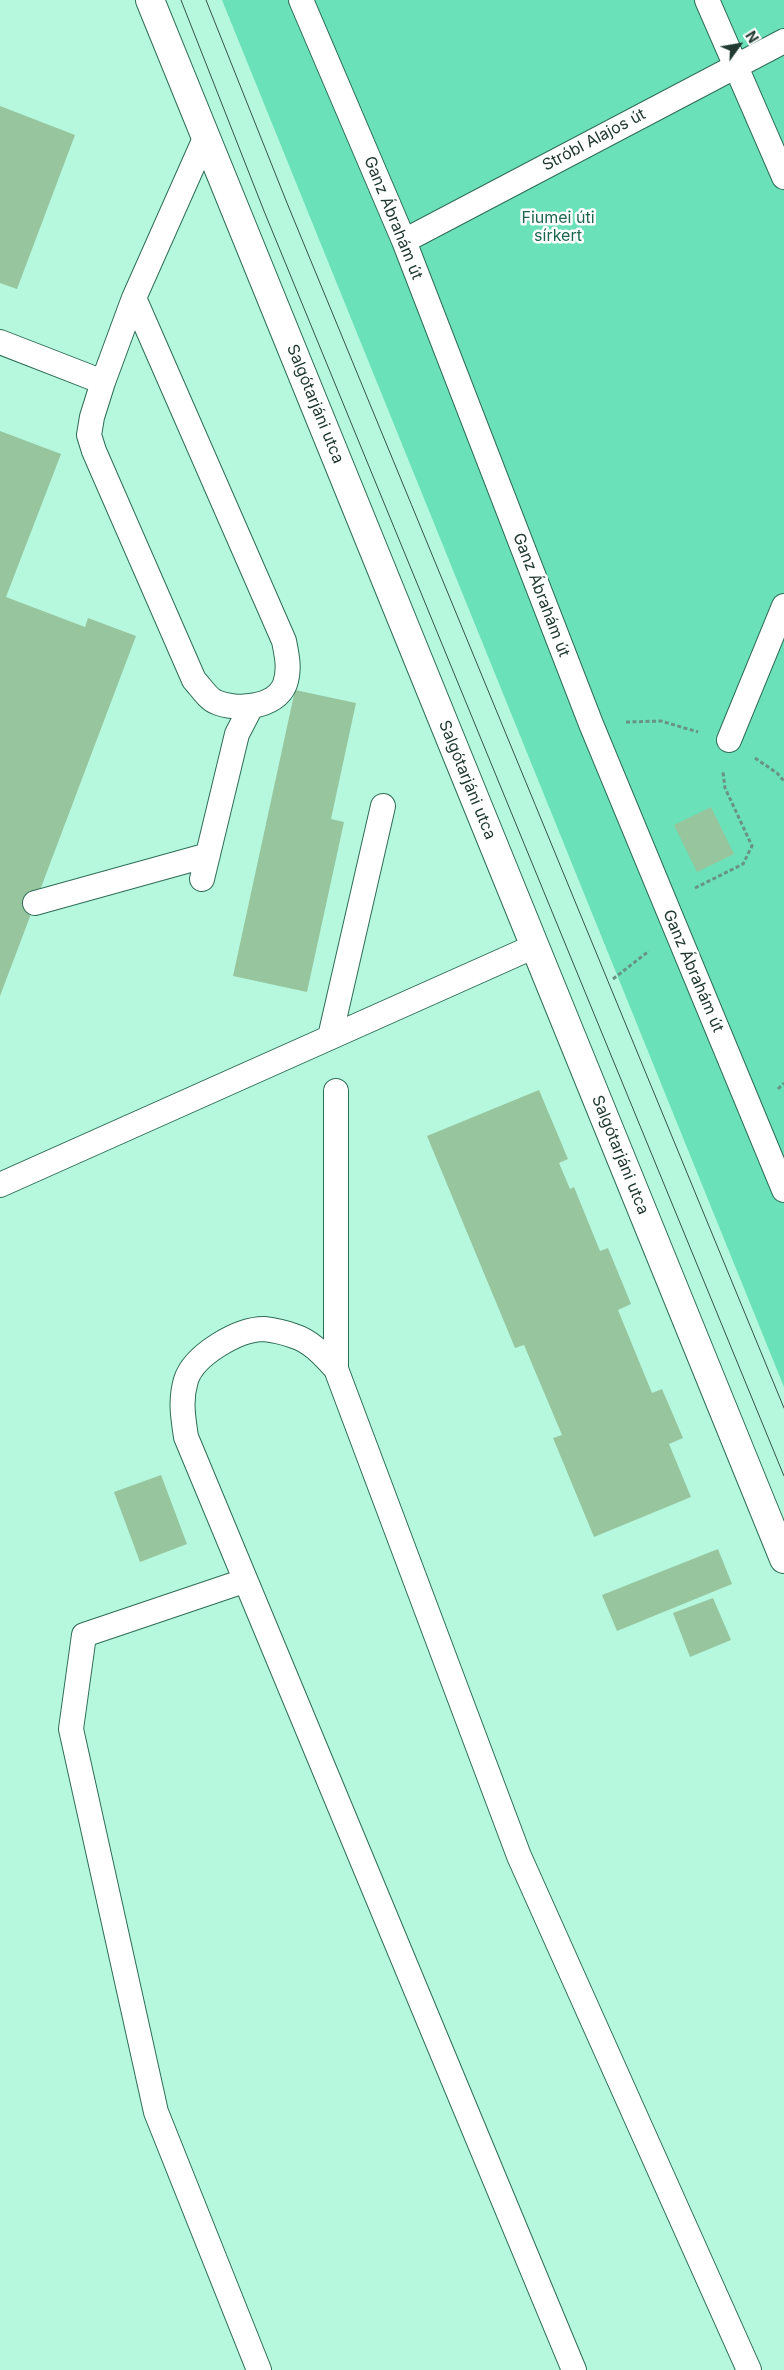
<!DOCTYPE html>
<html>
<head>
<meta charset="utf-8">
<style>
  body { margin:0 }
  #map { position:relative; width:784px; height:2370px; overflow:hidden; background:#b6f8de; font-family:Inter,sans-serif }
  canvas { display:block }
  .north { position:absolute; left:714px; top:20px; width:50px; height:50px; -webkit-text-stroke:4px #fff; paint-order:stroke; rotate:58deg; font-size:14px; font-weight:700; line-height:20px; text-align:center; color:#203a31 }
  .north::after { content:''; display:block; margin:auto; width:18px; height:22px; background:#203a31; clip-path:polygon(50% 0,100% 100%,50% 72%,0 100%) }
</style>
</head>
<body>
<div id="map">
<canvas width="784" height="2370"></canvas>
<div class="north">N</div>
</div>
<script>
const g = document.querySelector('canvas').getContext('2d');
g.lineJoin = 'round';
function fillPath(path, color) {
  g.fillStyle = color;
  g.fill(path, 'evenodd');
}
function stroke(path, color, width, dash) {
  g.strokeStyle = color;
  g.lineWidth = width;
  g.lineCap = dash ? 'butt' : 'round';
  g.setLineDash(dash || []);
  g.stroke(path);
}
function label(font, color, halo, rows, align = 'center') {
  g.font = font + ' Inter,sans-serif';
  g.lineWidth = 5;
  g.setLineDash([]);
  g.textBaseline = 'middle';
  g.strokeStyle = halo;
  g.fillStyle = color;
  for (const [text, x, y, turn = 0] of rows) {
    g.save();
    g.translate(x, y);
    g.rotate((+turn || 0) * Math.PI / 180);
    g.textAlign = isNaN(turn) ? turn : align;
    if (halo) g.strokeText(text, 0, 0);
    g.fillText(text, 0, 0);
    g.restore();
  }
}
const green = new Path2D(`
  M222 0H784V1387Z`);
const building = new Path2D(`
  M0 106 75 135 17 289 0 283Z
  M0 431 61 454 6 597 85 627 88 618 136 636 0 996Z
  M295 690 356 703 331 819 344 822 307 992 233 976Z
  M711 807 734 854 697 872 674 825Z
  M539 1090 568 1159 559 1163 570 1189 574 1187 600 1251 608 1248 631 1304 618 1310 652 1393 662 1389 683 1438 669 1444 691 1497 594 1537 553 1438 562 1435 524 1345 515 1348 427 1136Z
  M161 1475 187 1544 140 1562 114 1492Z
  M718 1549 732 1584 617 1631 602 1595Z
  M713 1598 731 1640 690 1657 673 1613Z`);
const path = new Path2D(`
  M626 722 661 721 698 732
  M755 758 777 773 784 781
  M695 888 743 864 752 846 725 788 723 772
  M613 979 649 951
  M778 1089 784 1083`);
const service = new Path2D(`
  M301 0 404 241 591 724 784 1190
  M707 0 784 177
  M404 241 784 41
  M134 298 284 641C287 656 290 669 285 684 276 708 236 711 216 702 208 699 200 686 194 680L94 451 89 435 92 417 103 382 134 298 206 136
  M0 342 103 382
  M729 740 784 606
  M202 879 237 734 251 707
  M35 903 208 855
  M330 1037 383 806
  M336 1091V1369
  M0 1185 535 946
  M244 1581 84 1635 71 1729 156 2112 259 2370
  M574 2370 186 1437C183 1417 180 1400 186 1380 194 1355 238 1329 264 1329 273 1330 286 1333 294 1336 311 1341 324 1356 336 1369L519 1856 749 2370`);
const minor = new Path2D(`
  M150 0 784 1559`);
const tram = new Path2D(`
  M181 0 264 211 784 1476
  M206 0 287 203 784 1408`);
const streetNames = [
  ["Stróbl Alajos út",594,140,-28],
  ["Ganz Ábrahám út",393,218,68],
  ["Salgótarjáni utca",315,404,68],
  ["Ganz Ábrahám út",541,595,69],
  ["Salgótarjáni utca",467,780,68],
  ["Ganz Ábrahám út",693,971,67],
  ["Salgótarjáni utca",620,1155,68]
];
const parkNames = [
  ["Fiumei úti",558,218],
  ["sírkert",558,236]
];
fillPath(green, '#6be1ba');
fillPath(building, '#97c59e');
stroke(service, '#2e6d58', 26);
stroke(minor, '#2e6d58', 30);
stroke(path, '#679483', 3, [4, 2.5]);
stroke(service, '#fff', 24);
stroke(minor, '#fff', 28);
stroke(tram, '#36564a', 1);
label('16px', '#203a31', '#fff', streetNames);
label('16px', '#1c654f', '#fff', parkNames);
</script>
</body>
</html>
